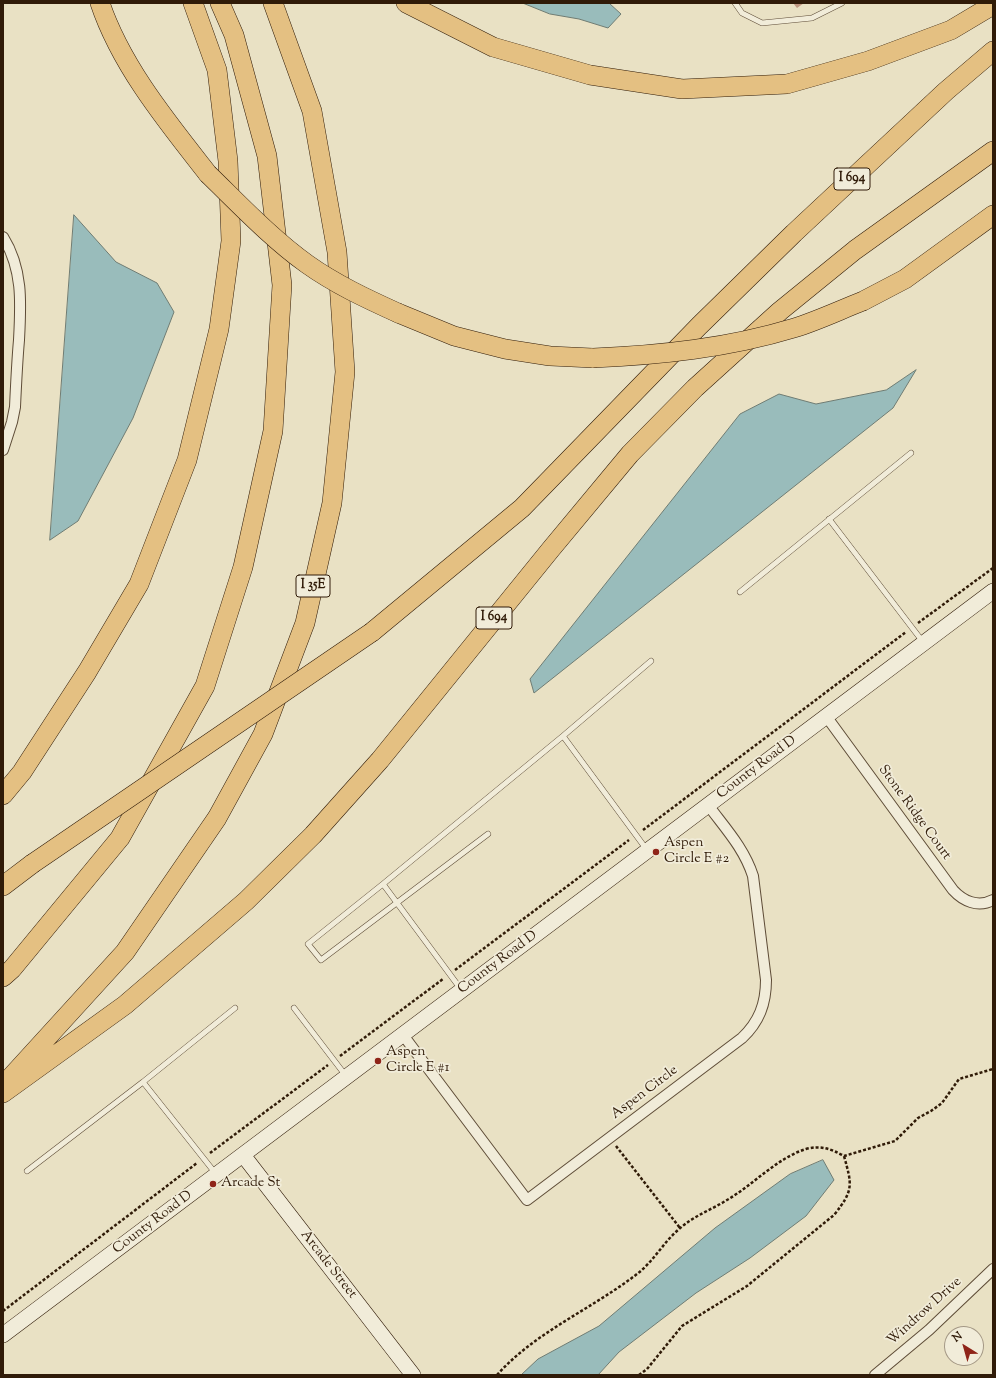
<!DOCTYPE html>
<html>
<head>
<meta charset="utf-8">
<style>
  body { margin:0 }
  #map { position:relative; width:996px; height:1378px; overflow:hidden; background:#e9e1c4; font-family:"Sorts Mill Goudy",serif }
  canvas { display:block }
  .frame { position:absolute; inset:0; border:4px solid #301b08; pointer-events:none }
  .north { position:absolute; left:944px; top:1326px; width:40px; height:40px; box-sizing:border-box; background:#f1ecd9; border:1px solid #a49885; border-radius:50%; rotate:323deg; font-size:11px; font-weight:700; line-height:16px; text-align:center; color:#301b08 }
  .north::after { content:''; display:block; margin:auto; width:14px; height:18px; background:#8f2418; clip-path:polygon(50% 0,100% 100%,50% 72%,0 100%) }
</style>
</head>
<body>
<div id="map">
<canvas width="996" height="1378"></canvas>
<div class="frame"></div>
<div class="north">N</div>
</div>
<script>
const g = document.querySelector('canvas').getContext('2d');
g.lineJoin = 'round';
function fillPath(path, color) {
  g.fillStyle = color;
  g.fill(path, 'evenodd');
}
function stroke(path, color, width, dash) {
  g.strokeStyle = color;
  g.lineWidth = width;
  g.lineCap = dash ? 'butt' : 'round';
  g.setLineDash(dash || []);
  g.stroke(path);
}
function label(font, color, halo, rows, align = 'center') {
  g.font = font + ' "Sorts Mill Goudy",serif';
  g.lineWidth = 3.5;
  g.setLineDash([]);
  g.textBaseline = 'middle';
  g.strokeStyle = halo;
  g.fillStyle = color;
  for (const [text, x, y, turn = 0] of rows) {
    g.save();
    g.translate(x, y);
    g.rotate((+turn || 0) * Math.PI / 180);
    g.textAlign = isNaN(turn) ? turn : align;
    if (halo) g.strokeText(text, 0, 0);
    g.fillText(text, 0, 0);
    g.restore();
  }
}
const water = new Path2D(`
  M523 3H609L621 14 608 28 579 19 550 14Z
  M74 215 116 262 157 283 174 312 133 418 78 521 50 540Z
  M916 370 893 408 534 693 530 679 740 414 779 394 816 404 886 390Z
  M823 1160 834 1180 806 1216 750 1258 696 1293 619 1352 598 1375H521L538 1359 599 1326 715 1228 790 1174Z`);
const path = new Path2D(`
  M918 623 993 568
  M643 830 906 632
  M455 970 629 840
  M340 1056 443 979
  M616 1146 680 1228
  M210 1153 328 1065
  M3 1311 197 1163
  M497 1375C535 1332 592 1309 637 1274 653 1262 663 1243 678 1230 693 1216 711 1210 727 1200 753 1185 777 1158 806 1149 821 1145 831 1149 844 1156L895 1141 918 1118 931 1111 942 1103 959 1079 993 1069
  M639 1375 647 1369 682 1326 747 1286 834 1215C854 1190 852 1185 844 1156`);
const lane = new Path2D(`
  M735 3 742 13 762 23 812 18 842 3
  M829 519 923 642
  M740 592 911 453
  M563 736 651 661
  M383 884 308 944 321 960 488 834
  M460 988 383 884 563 736 647 850
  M294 1008 346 1076
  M143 1082 235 1008
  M27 1171 143 1082 216 1174`);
const street = new Path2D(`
  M3 237C23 269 21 303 19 340 17 363 16 385 15 407L12 422 3 450
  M826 716 953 890C963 901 978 908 993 900
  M403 1035 527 1200 742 1038C759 1022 766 1004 766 980L753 876C744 848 725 828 708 805
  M875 1375 929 1330 993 1269`);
const secondary = new Path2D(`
  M243 1155 413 1375
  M3 1335 993 591`);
const highway = new Path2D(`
  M100 3C121 66 168 123 208 174
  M406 3 493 47 590 75 682 89 787 84 868 61 951 30 993 5
  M863 301 905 279 993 215
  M398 313 454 336 505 349 550 356 593 358
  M372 632 522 508 699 326 794 233 946 91 993 51
  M3 795 22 772 87 672 139 584 187 460 219 329 231 241 228 161 217 70 193 3
  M3 886 32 864
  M3 977 12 969 120 838 205 686 243 567 273 431 282 285 267 156 234 35 220 3
  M11 1077 125 952 217 818 263 734 305 623 332 503 345 372 337 252 312 111 273 3
  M3 1093 125 1005 246 901 313 835 380 760 551 549 630 454 695 388 780 311 855 250 993 151`);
const highwayBridge = new Path2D(`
  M208 174C240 205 271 238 307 264 335 284 367 299 398 313
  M593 358C661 355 728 348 794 328 817 321 840 310 863 301
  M32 864 372 632`);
const wall = new Path2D(`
  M793 3H804L797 8Z`);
const markers = [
  [656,852,4,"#8f2418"],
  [378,1061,4,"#8f2418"],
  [213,1184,4,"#8f2418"]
];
const shields = [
  [852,179,36],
  [313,586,34],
  [494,618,36]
];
const shieldNames = [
  ["I 694",852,179],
  ["I 35E",313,586],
  ["I 694",494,618]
];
const streetNames = [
  ["County Road D",757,768,-37],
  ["Stone Ridge Court",914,813,54],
  ["County Road D",498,963,-37],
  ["Aspen Circle",645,1093,-37],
  ["County Road D",153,1223,-37],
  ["Arcade Street",328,1265,52],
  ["Windrow Drive",925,1312,-42]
];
const poiNames = [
  ["Aspen",664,844],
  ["Circle E #2",664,860],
  ["Aspen",386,1053],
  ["Circle E #1",386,1069],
  ["Arcade St",221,1184]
];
fillPath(water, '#99bcbb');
stroke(water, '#6f7c73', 1);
stroke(lane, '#5e4c37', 6);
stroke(street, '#5e4c37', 12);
stroke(secondary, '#301b08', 16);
stroke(highway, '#301b08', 20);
stroke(path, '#301b08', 2.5, [3, 2]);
stroke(lane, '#f1ecd9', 5);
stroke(street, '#f1ecd9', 10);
stroke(secondary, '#f1ecd9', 15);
stroke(highway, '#e4c082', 19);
stroke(highwayBridge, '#301b08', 20, []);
stroke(highwayBridge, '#e4c082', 19);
fillPath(wall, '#be9680');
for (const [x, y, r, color] of markers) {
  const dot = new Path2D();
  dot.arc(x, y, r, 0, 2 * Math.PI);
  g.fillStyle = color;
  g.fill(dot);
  stroke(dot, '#f1ecd9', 1.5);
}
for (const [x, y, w] of shields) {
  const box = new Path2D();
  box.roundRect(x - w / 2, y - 11, w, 22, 3);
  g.fillStyle = '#f1ecd9';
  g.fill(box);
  stroke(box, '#301b08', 1);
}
label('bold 13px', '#301b08', null, shieldNames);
label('14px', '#301b08', '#f1ecd9', streetNames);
label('14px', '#301b08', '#f1ecd9', poiNames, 'left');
</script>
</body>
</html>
